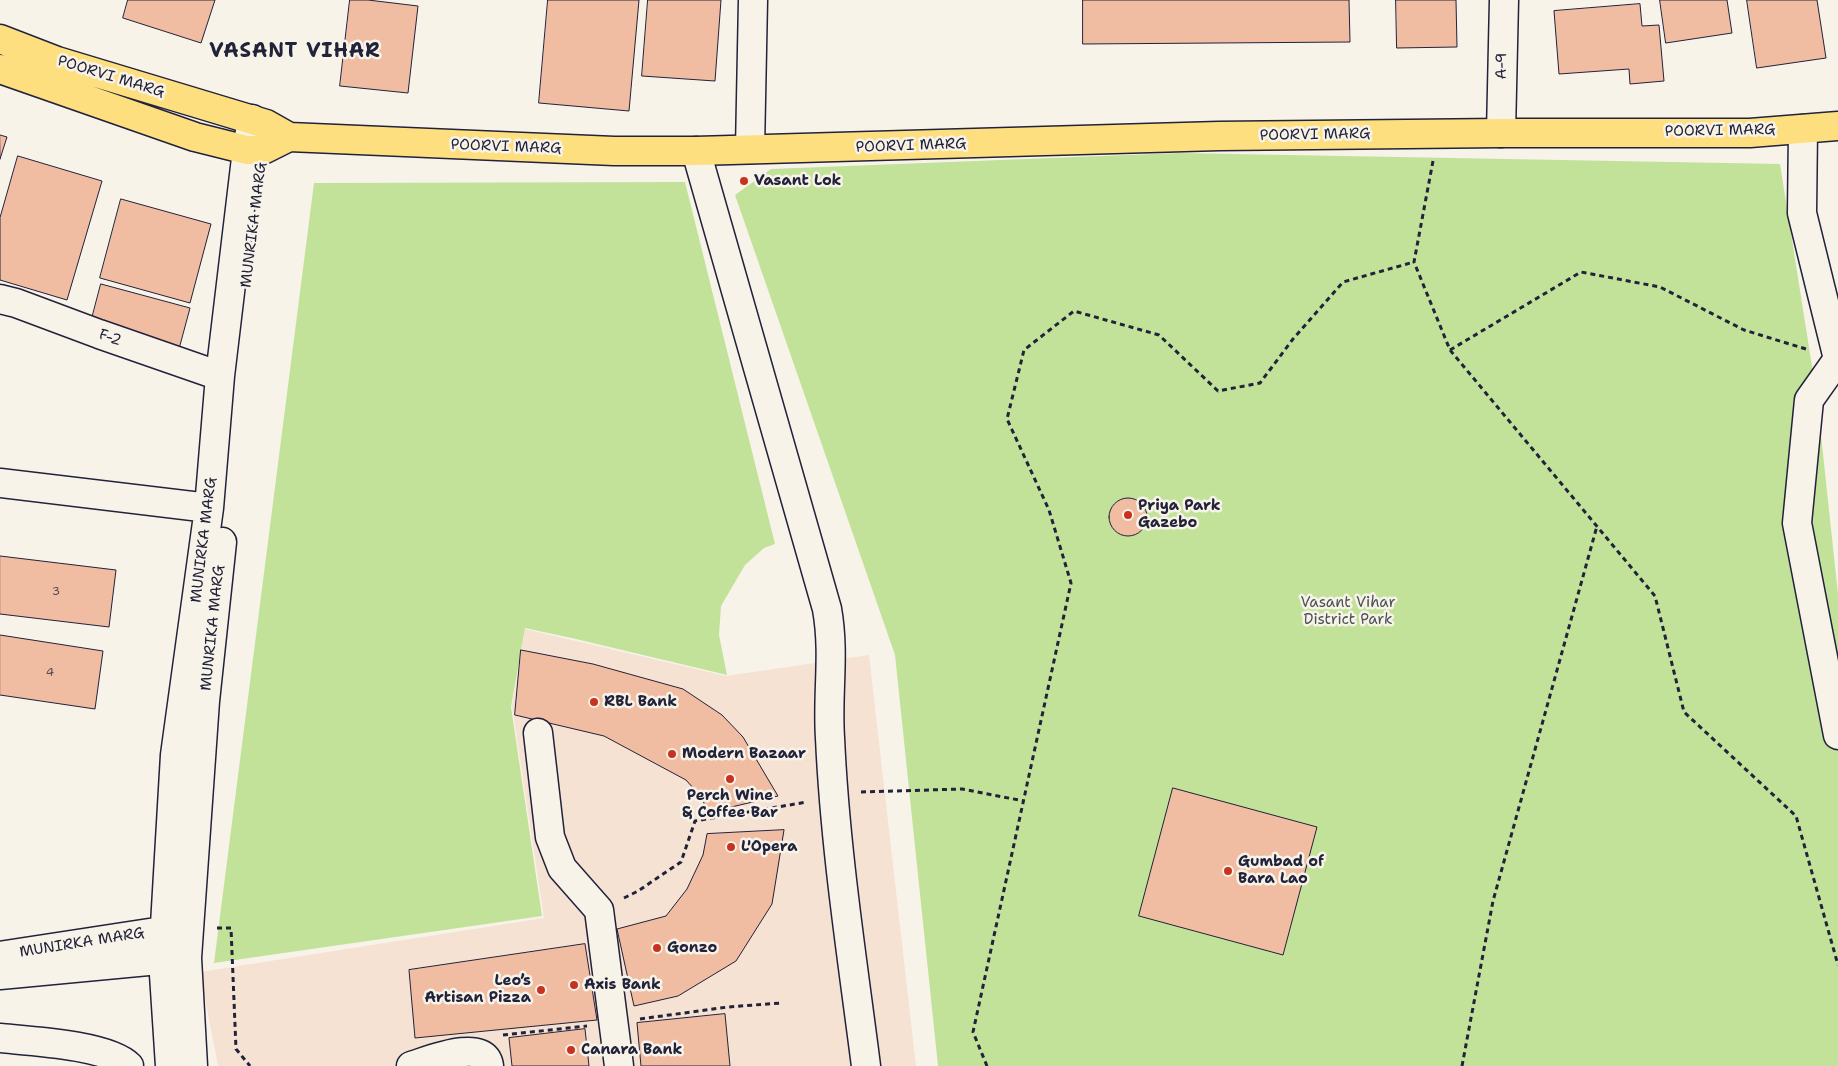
<!DOCTYPE html>
<html>
<head>
<meta charset="utf-8">
<style>
  body { margin:0 }
  canvas { display:block; background:#f7f3e8 }
</style>
</head>
<body>
<canvas width="1838" height="1066"></canvas>
<script>
const g = document.querySelector('canvas').getContext('2d');
g.lineJoin = 'round';
function fillPath(path, color) {
  g.fillStyle = color;
  g.fill(path, 'evenodd');
}
function stroke(path, color, width, dash) {
  g.strokeStyle = color;
  g.lineWidth = width;
  g.lineCap = dash ? 'butt' : 'round';
  g.setLineDash(dash || []);
  g.stroke(path);
}
function label(font, color, halo, rows, align = 'center') {
  g.font = font + ' "Shantell Sans",sans-serif';
  g.lineWidth = 5;
  g.setLineDash([]);
  g.textBaseline = 'middle';
  g.strokeStyle = halo;
  g.fillStyle = color;
  for (const [text, x, y, turn = 0] of rows) {
    g.save();
    g.translate(x, y);
    g.rotate((+turn || 0) * Math.PI / 180);
    g.textAlign = isNaN(turn) ? turn : align;
    if (halo) g.strokeText(text, 0, 0);
    g.fillText(text, 0, 0);
    g.restore();
  }
}
const built = new Path2D(`
  M525 629 726 676 869 655 916 1066H218L200 972 544 918 512 706Z`);
const green = new Path2D(`
  M1179 153 1780 164 1817 398 1838 594V1066H938L895 655 735 195 771 169Z
  M685 182 775 544 764 548 745 565 721 606 719 635 727 675 576 639 525 628 511 707 542 916 214 963 314 183Z`);
const building = new Path2D(`
  M128 0H215L201 43 123 18Z
  M350 0H368L418 6 408 93 340 86Z
  M548 0H639L629 111 539 103Z
  M648 0H721L715 81 642 76Z
  M1083 0H1349L1350 42 1083 44Z
  M1396 0H1456L1457 47 1397 48Z
  M1660 0H1727L1732 33 1666 43Z
  M1747 0H1817L1826 58 1757 68Z
  M1640 4 1642 26 1659 25 1664 81 1630 84 1629 69 1559 74 1554 11Z
  M0 135 7 137 0 159Z
  M18 156 102 181 67 300 0 280V218Z
  M121 199 211 224 190 303 100 278Z
  M101 284 190 308 179 349 90 326Z
  M1109 517a19 19 0 1 1 38 0a19 19 0 1 1-38 0Z
  M0 556 116 570 109 627 0 614Z
  M0 635 103 651 95 709 0 695Z
  M521 650 593 664 683 689 722 715 743 737 778 796 706 813 703 799 686 780 604 736 515 715Z
  M1173 788 1317 827 1283 955 1139 916Z
  M784 830 772 904 736 961 678 996 634 1006 617 929 666 916 687 889 703 855 707 834Z
  M585 944 597 1020 415 1038 409 970Z
  M725 1014 730 1066H641L637 1023Z
  M585 1029 589 1066H512L509 1038Z`);
const path = new Path2D(`
  M1433 161 1414 262 1450 350 1655 596 1684 712 1796 816 1838 965
  M1450 350 1581 272 1660 287 1744 330 1806 349
  M861 792 962 789 1024 801
  M624 898 638 891 681 862 695 821 807 802
  M217 928H231L236 1049 250 1066
  M640 1019 728 1007 781 1003
  M503 1035 587 1026
  M987 1066 973 1032 1071 583 1049 510 1007 419 1024 350 1074 311 1159 335 1218 391 1260 383 1293 339 1343 282 1414 262
  M1462 1066 1493 901 1597 526`);
const minor = new Path2D(`
  M1803 129 1802 213 1838 359
  M1501 133 1504 0
  M750 149 753 0
  M696 151 827 609C835 654 827 693 830 738 835 848 852 957 866 1066
  M0 299 16 303 99 334 220 376
  M1838 359 1809 400 1797 523 1838 735
  M0 483 209 508
  M538 733 550 837 562 868 599 910 619 1066
  M0 956 182 928
  M0 975 180 958
  M0 1038C30 1041 108 1045 129 1066
  M170 1066 163 959 175 755 209 508 220 376 247 150 252 119
  M193 1066 187 958 205 701 222 542
  M411 1066C428 1061 485 1037 489 1066`);
const major = new Path2D(`
  M0 39 57 61 266 124 289 137 614 151H696L1219 136 1501 133H1750L1838 126
  M0 69 195 137 247 150H263L289 137`);
const markers = [
  [744,181,5,"#c8321e"],
  [1128,515,5,"#c8321e"],
  [594,702,5,"#c8321e"],
  [672,754,5,"#c8321e"],
  [730,779,5,"#c8321e"],
  [731,847,5,"#c8321e"],
  [1228,871,5,"#c8321e"],
  [657,948,5,"#c8321e"],
  [574,985,5,"#c8321e"],
  [541,990,5,"#c8321e"],
  [571,1050,5,"#c8321e"]
];
const numberNames = [
  ["3",56,592],
  ["4",50,673]
];
const streetNames = [
  ["A-9",1502,66,-89],
  ["POORVI MARG",111,77,17],
  ["POORVI MARG",1720,131,-1],
  ["POORVI MARG",1315,135,-1],
  ["POORVI MARG",911,146,-2],
  ["POORVI MARG",506,147,2],
  ["MUNRIKA MARG",254,225,-83],
  ["F-2",110,338,19],
  ["MUNIRKA MARG",204,540,-83],
  ["MUNRIKA MARG",213,628,-84],
  ["MUNIRKA MARG",82,943,-9]
];
const poiNames = [
  ["Vasant Lok",754,181],
  ["Priya Park",1138,506],
  ["Gazebo",1138,523],
  ["RBL Bank",604,702],
  ["Modern Bazaar",682,754],
  ["Perch Wine",730,796,"center"],
  ["& Coffee Bar",730,813,"center"],
  ["L'Opera",741,847],
  ["Gumbad of",1238,862],
  ["Bara Lao",1238,879],
  ["Gonzo",667,948],
  ["Leo’s",531,981,"right"],
  ["Artisan Pizza",531,998,"right"],
  ["Axis Bank",584,985],
  ["Canara Bank",581,1050]
];
const parkNames = [
  ["Vasant Vihar",1348,603],
  ["District Park",1348,620]
];
const districtNames = [
  ["VASANT VIHAR",295,52]
];
fillPath(built, '#f5e2d3');
fillPath(green, '#c2e29a');
fillPath(building, '#f0bca2');
stroke(building, '#22223b', 1);
stroke(minor, '#22223b', 31);
stroke(major, '#22223b', 31);
stroke(path, '#22223b', 3, [5, 4]);
stroke(minor, '#f7f3e8', 28);
stroke(major, '#fedf80', 28);
for (const [x, y, r, color] of markers) {
  const dot = new Path2D();
  dot.arc(x, y, r, 0, 2 * Math.PI);
  g.fillStyle = color;
  g.fill(dot);
  stroke(dot, '#f7f3e8', 2);
}
label('12px', '#564855', null, numberNames);
label('15px', '#22223b', '#f7f3e8', streetNames);
label('bold 15px', '#22223b', '#f7f3e8', poiNames, 'left');
label('15px', '#4a5253', '#f7f3e8', parkNames);
g.letterSpacing = '1px';
label('bold 20px', '#22223b', '#f7f3e8', districtNames);
g.letterSpacing = '0px';
</script>
</body>
</html>
